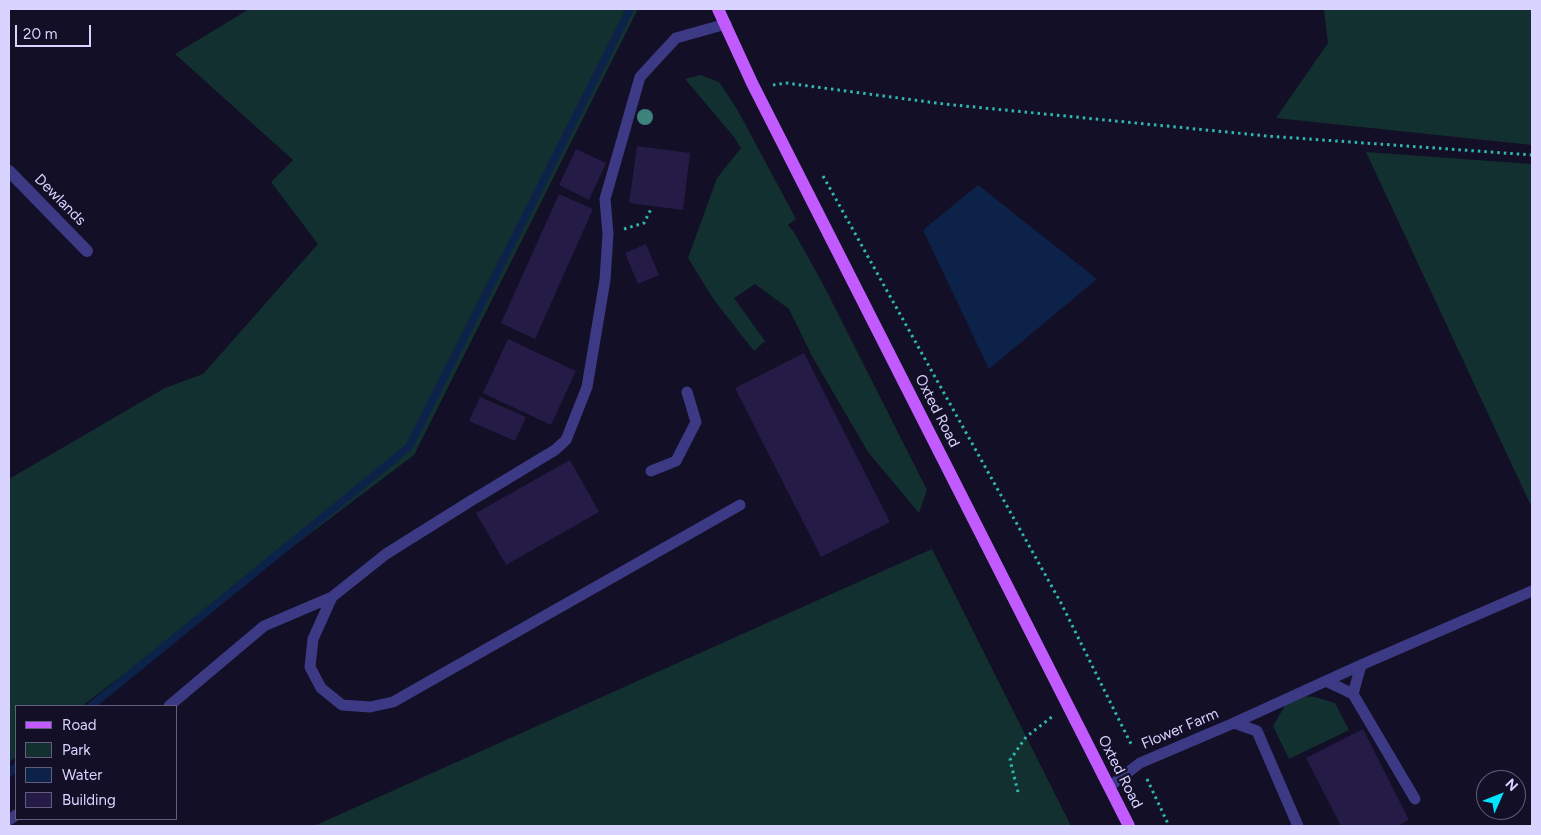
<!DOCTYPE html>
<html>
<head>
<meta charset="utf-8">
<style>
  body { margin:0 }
  #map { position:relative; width:1541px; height:835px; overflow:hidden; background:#130f26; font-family:Figtree,sans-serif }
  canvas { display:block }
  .frame { position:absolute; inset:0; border:10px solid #d9d4ff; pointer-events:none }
  .legend { position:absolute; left:15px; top:705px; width:162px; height:115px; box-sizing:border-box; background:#130f26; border:1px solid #625e7d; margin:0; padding:6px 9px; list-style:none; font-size:15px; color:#d9d4ff }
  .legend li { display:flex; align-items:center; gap:10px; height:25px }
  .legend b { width:25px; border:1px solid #625e7d }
  .north { position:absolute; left:1476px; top:770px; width:50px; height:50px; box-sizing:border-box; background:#130f26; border:1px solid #625e7d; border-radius:50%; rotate:46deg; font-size:14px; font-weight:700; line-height:20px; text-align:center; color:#d9d4ff }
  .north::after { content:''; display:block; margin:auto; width:18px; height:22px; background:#00e5ff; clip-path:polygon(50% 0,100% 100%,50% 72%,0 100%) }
  .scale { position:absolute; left:15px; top:25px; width:76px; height:22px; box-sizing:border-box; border:2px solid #d9d4ff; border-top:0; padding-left:6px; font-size:15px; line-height:18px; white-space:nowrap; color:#d9d4ff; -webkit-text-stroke:4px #130f26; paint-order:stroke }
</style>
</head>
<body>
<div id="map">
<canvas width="1541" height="835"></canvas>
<div class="frame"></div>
<ul class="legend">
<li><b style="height:6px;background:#c25bff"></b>Road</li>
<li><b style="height:14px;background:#12302f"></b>Park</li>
<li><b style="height:14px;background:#0c2248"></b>Water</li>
<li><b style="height:14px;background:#241b47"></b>Building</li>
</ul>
<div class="north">N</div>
<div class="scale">20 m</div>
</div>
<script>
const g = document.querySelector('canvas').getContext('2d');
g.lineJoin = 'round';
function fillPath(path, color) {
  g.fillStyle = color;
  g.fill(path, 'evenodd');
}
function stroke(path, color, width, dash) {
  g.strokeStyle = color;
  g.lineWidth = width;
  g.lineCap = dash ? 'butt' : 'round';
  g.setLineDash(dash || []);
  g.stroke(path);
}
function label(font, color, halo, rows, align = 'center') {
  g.font = font + ' Figtree,sans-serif';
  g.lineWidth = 4.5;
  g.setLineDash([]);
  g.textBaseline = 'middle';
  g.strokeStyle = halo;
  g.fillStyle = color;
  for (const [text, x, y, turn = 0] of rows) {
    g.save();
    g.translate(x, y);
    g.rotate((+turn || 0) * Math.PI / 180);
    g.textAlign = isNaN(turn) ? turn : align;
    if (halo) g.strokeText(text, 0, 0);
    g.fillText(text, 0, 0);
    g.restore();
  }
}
const green = new Path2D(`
  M249 9H638L414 455 82 706H16V757L9 762V479L165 388 203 374 318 244 271 182 293 160 175 54Z
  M1324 9H1532V145L1276 118 1328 43Z
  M701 75 719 82 737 109 796 219 788 225 794 232 824 286 927 490 919 513 868 452 812 356 789 309 755 284 734 298 765 341 754 351 714 300 688 258 717 178 741 148 734 137 685 79Z
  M1366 152 1532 164V508Z
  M932 549 1071 826H314Z
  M1303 696 1315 697 1335 703 1349 730 1289 759 1273 726 1286 704Z`);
const water = new Path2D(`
  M978 185 1097 279 989 369 923 230Z`);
const stream = new Path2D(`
  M91 706 409 447 630 9
  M9 773 16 767`);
const building = new Path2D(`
  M637 146 690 153 683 210 629 203Z
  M576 149 606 163 589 200 559 185Z
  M559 194 593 209 535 339 501 323Z
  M646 244 659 275 638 284 625 253Z
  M508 339 576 371 551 425 483 393Z
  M804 353 890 522 821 557 735 388Z
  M480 397 526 417 515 441 469 421Z
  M570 460 599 512 506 565 476 513Z
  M1363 729 1409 820 1397 826H1341L1306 758Z`);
const path = new Path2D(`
  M773 85 786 83 944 104 1267 136 1532 155
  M823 176 1061 603 1132 746
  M624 229 644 223 651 209
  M1147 779 1169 826
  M1018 792 1010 760 1026 737 1053 716`);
const lane = new Path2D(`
  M726 24 676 38 640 77 605 199 608 234 605 280 587 387 566 440 555 450 469 502 386 554 332 597 313 639 310 667 321 688 342 705 370 707 393 702 740 505
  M651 471 676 461 696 422 687 392
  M1326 681 1353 694 1415 799
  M1353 694 1361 665
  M169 706 264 626 332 597
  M1234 723 1361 665 1532 591
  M1109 787 1140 763 1234 723 1257 731 1298 826
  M9 820 16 815`);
const street = new Path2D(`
  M9 171 87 251`);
const primary = new Path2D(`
  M718 9 752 83 1129 826`);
const trees = [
  [645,117]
];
const streetNames = [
  ["Dewlands",60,200,45],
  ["Oxted Road",937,411,63],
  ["Flower Farm",1180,729,-23],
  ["Oxted Road",1120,772,63]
];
fillPath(green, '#12302f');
fillPath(water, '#0c2248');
stroke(stream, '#0c2248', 8);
fillPath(building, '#241b47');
stroke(path, '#2fb8b0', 3, [2.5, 4]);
stroke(lane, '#3d3a85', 11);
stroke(street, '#3d3a85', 12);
stroke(primary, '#c25bff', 12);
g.fillStyle = '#3d827b';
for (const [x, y] of trees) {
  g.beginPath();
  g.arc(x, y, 8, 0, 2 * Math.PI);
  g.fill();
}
label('15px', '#d9d4ff', '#130f26', streetNames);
</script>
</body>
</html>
